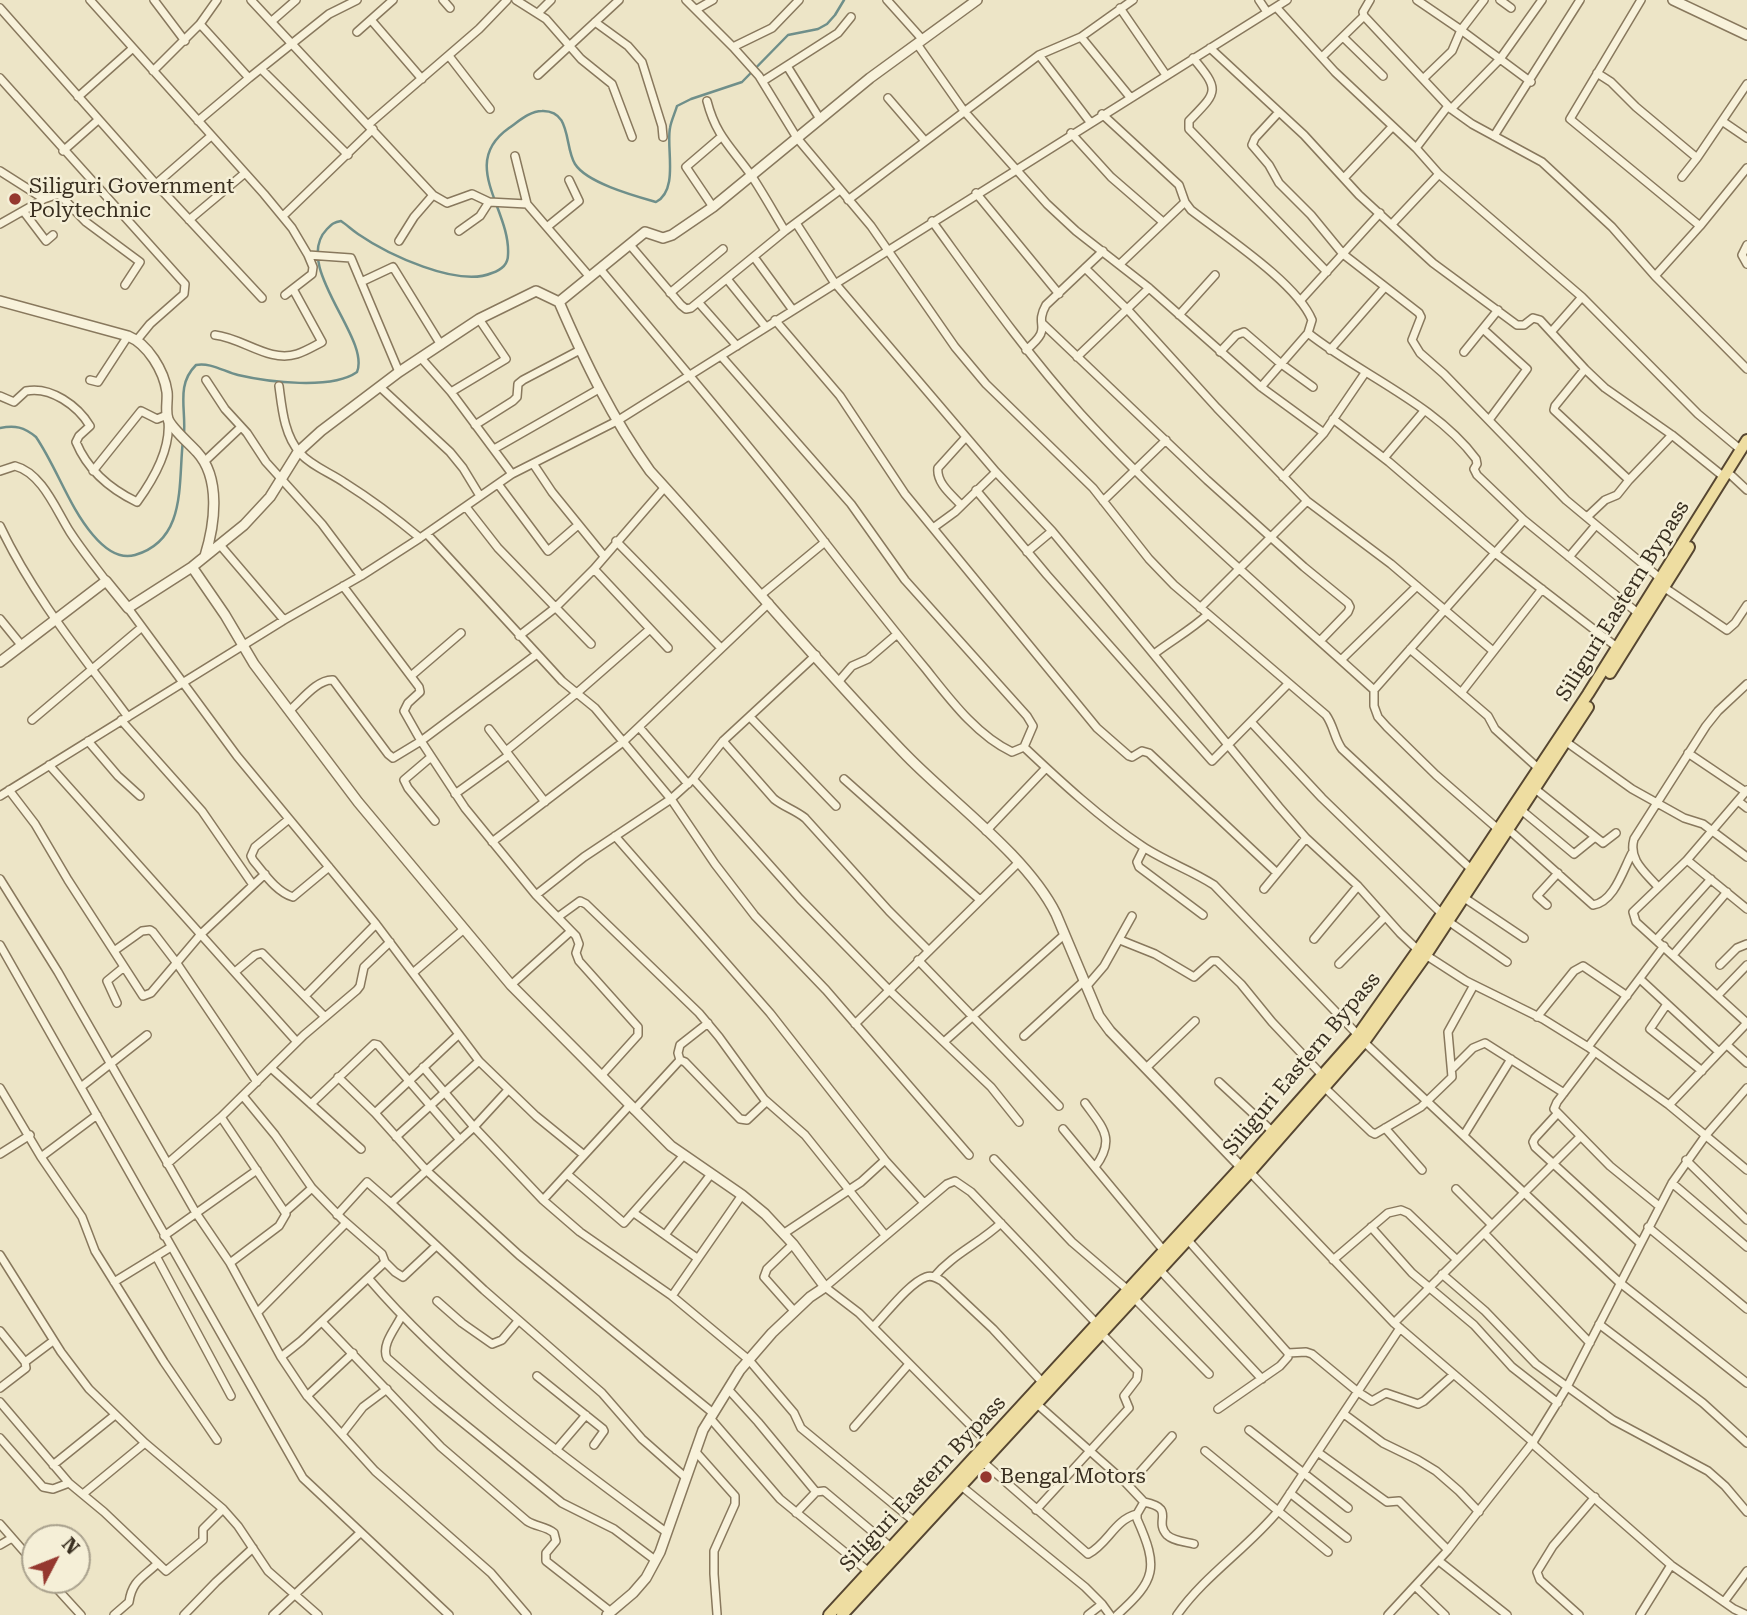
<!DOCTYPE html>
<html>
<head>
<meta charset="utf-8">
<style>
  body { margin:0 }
  #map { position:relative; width:1747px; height:1615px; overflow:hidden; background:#ede5c7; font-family:"Roboto Serif",serif }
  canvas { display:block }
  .north { position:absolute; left:21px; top:1524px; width:70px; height:70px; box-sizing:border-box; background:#f5efd7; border:2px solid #aaa28e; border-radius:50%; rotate:48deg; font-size:19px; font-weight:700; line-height:28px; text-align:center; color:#392f20 }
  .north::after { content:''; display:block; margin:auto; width:24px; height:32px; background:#95382f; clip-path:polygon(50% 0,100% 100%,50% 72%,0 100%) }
</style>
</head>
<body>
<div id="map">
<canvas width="1747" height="1615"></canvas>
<div class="north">N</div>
</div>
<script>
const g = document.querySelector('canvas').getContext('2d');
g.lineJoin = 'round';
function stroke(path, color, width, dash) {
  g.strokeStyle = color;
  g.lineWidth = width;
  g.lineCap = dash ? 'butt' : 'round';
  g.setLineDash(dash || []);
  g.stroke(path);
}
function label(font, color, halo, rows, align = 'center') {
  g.font = font + ' "Roboto Serif",serif';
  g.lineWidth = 5;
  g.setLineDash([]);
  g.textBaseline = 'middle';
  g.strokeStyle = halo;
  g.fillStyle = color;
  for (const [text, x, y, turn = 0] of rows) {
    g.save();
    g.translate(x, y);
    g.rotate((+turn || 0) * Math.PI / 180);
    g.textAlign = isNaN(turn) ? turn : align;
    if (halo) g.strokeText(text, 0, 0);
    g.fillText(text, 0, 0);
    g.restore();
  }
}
const stream = new Path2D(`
  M0 428C15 425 24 427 36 437 57 468 69 507 93 535 104 548 118 560 135 555 187 540 178 483 183 440
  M184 433C186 408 176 385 196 365 210 362 225 372 238 375 268 382 332 390 357 372 371 338 291 266 327 229 332 224 334 222 341 221 347 225 352 230 358 234 387 254 458 288 492 273 501 270 508 265 508 255 511 209 458 164 509 128 519 121 530 111 542 111 572 110 564 147 575 164 587 183 635 196 656 202 679 190 666 148 670 128 671 121 675 113 677 106L691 99 742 82 788 35 818 29 827 24 835 15 844 0`);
const minor = new Path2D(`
  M90 0 264 194 292 228 308 255 351 258 399 372
  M154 0 185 41
  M251 0 433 195 447 203 472 194 489 202 527 204 589 276
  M443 0 450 8
  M516 0 546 19 581 59 612 84 632 137
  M686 0 733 47 759 76 797 138 871 226 955 347 986 384 1093 488 1149 559 1174 585 1326 715C1334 726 1334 738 1342 749L1471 869
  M887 0 922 39
  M1259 0 1267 12
  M1370 0 1363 12 1364 16 1451 109 1472 124 1542 162 1612 227 1655 276 1747 369
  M1417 0 1461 30 1531 82
  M1500 0 1511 8
  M1641 0 1570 119 1700 226
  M1276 7 1335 72 1416 148 1439 174 1582 297 1698 414 1741 450
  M0 8 156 184 262 298
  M1120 8 1166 75
  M697 9 713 0
  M538 13 551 0
  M272 21 296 0
  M372 21 422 79
  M595 22 628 46 642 62 662 126 663 137
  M200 24 217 0
  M357 32 393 0
  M1081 37 1130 97
  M1343 37 1383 76
  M917 44 964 111 1047 204 1076 231 1149 288 1261 387 1324 433
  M733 47 772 28 799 0
  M1210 48 1304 135 1359 195 1433 263 1517 325H1524L1533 318 1540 320 1585 369 1605 388 1672 435 1724 477
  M1039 55 1090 122
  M449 56 490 109
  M1322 57 1364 16
  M1193 58C1221 91 1217 92 1189 121V129L1327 272
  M787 66 820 119
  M261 69 348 155
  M153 71 200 24 249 78 329 14 357 0
  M1597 73 1611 82 1636 107 1697 158 1747 84
  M538 75 619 0
  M0 78 185 284 184 294 150 324 137 340
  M1423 79 1452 51 1461 30 1484 0
  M763 81 838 33 851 17
  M78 97 133 48
  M888 98 925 141
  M707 101C716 136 731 147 751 175 763 193 774 213 785 231
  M1451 109 1500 59 1542 0
  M1279 112 1255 138 1252 145 1269 165 1279 183 1311 215 1343 254 1419 313 1421 317 1412 340 1420 353 1444 374 1566 500 1661 579
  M1102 114 1179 185 1185 202 1191 210C1223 235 1297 283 1312 320L1308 333C1361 375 1435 404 1476 459L1477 464 1474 469 1477 475 1524 520 1639 614
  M198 121 249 78
  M1722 121 1747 138
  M369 124 479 29 507 0
  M1071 133 1111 177 1163 222
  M1494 136 1580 0
  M1416 148 1448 106
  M63 151 98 120
  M515 156 527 204
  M0 171 44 199 92 182
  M1682 177 1697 158
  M1344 178 1392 127
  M156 184 211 136
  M976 193 1059 294
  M59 194 86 222 140 262 125 285
  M848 200 1039 55 1081 37 1133 0
  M713 207 686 167 721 137
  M24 212 46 241 53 235
  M283 216 373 129
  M189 220 245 173
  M932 221C980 287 1026 353 1081 414 1172 513 1275 600 1374 690V706L1378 717 1387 727 1436 775 1498 829
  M796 223 834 282 996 472 1052 531 1105 595 1279 807 1306 838 1358 886 1400 933 1418 950 1466 981 1543 1019 1588 1047 1669 1105 1747 1170
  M0 224 44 199
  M1392 224 1439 174
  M547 227 579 201 569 180
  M459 231 480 216 489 202
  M399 241 414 217 433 195
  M630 245 681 305 686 309 691 308 785 231 840 190
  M1747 245 1742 255 1747 264
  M754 257 792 309
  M1120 264 1185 202
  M1085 268 1128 310 1217 408 1307 501 1391 564 1493 651
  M600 269C669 351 739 433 806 518 845 568 884 619 925 668 949 698 976 735 1012 752L1024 747 1033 726 1027 716 905 580 851 504 721 356
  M1655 276 1700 226 1747 168
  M727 279 765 326
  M361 282 393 267 441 345
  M670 293 723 249
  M285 295 312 274 313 267 308 255
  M1300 301 1380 213
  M699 303 737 346
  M1179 315 1215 275
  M775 320 840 396 905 494 1097 728 1129 756 1132 757 1142 751 1149 753 1277 873
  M1042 323 1207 480 1304 567 1348 603 1350 607 1348 612 1320 641
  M1483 329 1527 369 1489 420
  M1552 331 1582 297
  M215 335C243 338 269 363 297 354 306 351 314 346 322 342L293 289
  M1026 350C1055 326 1033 328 1046 305L1103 251
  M1330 350 1385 287
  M1220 352 1236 335 1244 332 1280 363 1313 387
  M1464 352 1498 310
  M1077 357 1149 288
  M421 358 451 392 512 474
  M1585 369 1555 406 1554 410 1629 480 1672 435
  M90 380 98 382 128 336
  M206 380 225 409 247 433 266 462 322 524 361 576
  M279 386C282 408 284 435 300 453 311 466 331 473 345 483 372 500 396 518 420 538
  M380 387 450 452 463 468 480 496
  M1261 387 1308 333
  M451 392 506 359 479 319
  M0 396 14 402 26 391C51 386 78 406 90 426L79 436 76 442C88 471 110 489 137 502 153 480 171 450 168 421
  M1333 419 1389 462 1495 553 1618 648
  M475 425 513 401 517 397 518 384 523 380 580 350
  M494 449 599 389
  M1384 458 1424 411
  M205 461 241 427
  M534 465 552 492 604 556
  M0 471 15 466C42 473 56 510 70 532 81 549 94 565 106 581
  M93 471 141 411 157 419 167 415
  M1732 476 1747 490
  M1283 477 1324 433 1365 373
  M498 484 548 551 578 525
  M976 490 1047 575 1212 761 1288 684
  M1103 501 1166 440
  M961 505C952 495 936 483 938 468L966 437
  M466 507 498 548 591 644
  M1587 517 1605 500 1617 495 1629 480
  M0 526C33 596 82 655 128 717
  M933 528 955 512 996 472
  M427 534 562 681 595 708 671 799 715 864 755 916 826 990 969 1155
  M616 541 721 648
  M220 545 284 620
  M1027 552 1052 531
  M1569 557 1596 525
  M594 569 668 648
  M1665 588 1727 630 1735 623 1747 605
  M761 595 825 542
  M128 608 237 756 376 924 479 1061 536 1116 584 1155
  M1200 608 1307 501
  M0 619 22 646
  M519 636 555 608 594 569 665 487
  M1410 649 1488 716 1495 729 1538 768
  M537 654 421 741 465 808 536 895 576 936 579 944 576 953 579 961 638 1027V1035L601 1076
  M1154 654C1172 640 1191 630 1207 615
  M1341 660 1417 586
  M411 676 461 633
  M839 681 852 666 868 659 896 635
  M1374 690 1524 520
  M1461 693 1542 589
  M289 711C301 701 317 679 333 680L388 754 393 758 421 741 404 711 408 703 420 692 419 687 343 586
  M750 717 836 806
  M32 720 142 627
  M121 720 202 811 253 885
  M1251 722 1322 798 1442 914
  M639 727 688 784
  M489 729 545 802
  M88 741 118 776 140 796
  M723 741 774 799C784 807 795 810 805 818L889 911 929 951
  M1565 741 1632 789 1684 818 1703 824 1747 857
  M1024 747C1060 781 1100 818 1142 846 1164 861 1191 870 1214 885L1358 1035
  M506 751 578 692 650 629
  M1688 753 1746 792
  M431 757 404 780 408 788 435 821
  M49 765 297 1042
  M693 779 800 899 889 990 991 1087 1019 1122
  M844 779 980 900
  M1534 788 1603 843 1616 833
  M9 790 35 824 68 880 143 996 151 993 201 934 265 874
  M455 794 509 755
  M0 796 284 620 361 576 420 538 512 474 617 421 1287 0
  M1738 801 1747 808
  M1520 809 1574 854 1595 837
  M289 819 255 847 251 856 253 860C264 873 276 892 293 897L329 867
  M1508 829 1593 905C1614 902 1623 870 1632 853
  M986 831 1046 768
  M615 836 770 1013 885 1160 924 1203
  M492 842 623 742 769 603
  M1144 848 1137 862 1139 867 1203 915
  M1687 860 1747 909
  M0 879 58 972 196 1213 230 1263 281 1357 307 1396 375 1471 491 1573 527 1615
  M1658 887C1645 872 1628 860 1634 839L1706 726 1718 711 1747 684
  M1264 889 1306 838
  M536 895 584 857 671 799 693 779 723 741 816 655
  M1463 897 1524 938
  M1547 905 1537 896 1558 873
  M558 917 580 901 586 904 699 1013 719 1037 764 1099 805 1135 885 1235
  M1448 921 1507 962
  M1314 939 1358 886
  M1120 940 1155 954 1194 977 1212 961H1217L1241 984 1272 1022 1322 1075
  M1656 940 1711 879
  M0 945 303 1478 449 1615
  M114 951 142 931 150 930 153 932 176 962 257 1082
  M1673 955 1727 892
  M918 960 1059 1106
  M1339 964 1385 917
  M1720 965 1737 948 1747 944
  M235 972 255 955 262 953 325 1017
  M414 972 464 929
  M1640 979 1719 1052
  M511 985 571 931
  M1086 987 1104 966 1132 916
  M1718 995 1747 965
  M305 996 376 924
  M117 1003 107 981 124 967
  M1667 1004 1650 1029 1702 1071
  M1537 1017 1574 971 1583 966 1627 996
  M855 1024 1018 863
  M1024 1036 1084 981
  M945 1041 1064 935
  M1364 1042 1619 1282 1747 1383
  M1727 1045 1747 1063
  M1588 1047 1664 946
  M1595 1052 1557 1102 1554 1109 1610 1166 1659 1206
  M680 1060 678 1053 680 1045 708 1023
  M423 1067 474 1127 543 1200 580 1232 672 1296 749 1360 794 1413 801 1428 915 1522
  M271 1068 361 1149
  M1146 1068 1195 1021
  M1452 1069 1473 1048 1485 1043 1564 1093
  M338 1077 375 1113 458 1035
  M1219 1082 1273 1132
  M81 1087 147 1035
  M1324 1087 1371 1132 1375 1134 1421 1107 1452 1077 1448 1032 1474 985
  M0 1088 41 1157 82 1217 95 1251 164 1362 217 1440
  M508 1090 474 1127 391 1203 484 1290 602 1393 642 1439 685 1477
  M243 1096 275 1135 312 1188 342 1219 382 1254 385 1262 301 1341 281 1357
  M1085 1103C1103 1128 1116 1139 1095 1167
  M311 1104 374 1044 378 1045 460 1140
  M1669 1105 1747 1023 1636 922 1633 912 1687 860 1747 790
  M634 1110 680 1060 685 1062 740 1119 747 1120 766 1102
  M375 1113 427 1171 519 1255 713 1413
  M1557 1114 1535 1138 1533 1142 1535 1147 1640 1243
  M1385 1128 1422 1170
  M1063 1129 1164 1251
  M1464 1135 1511 1059
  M396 1137 479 1061
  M0 1154 30 1135
  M41 1157 97 1115
  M994 1159 1072 1242 1128 1290
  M1686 1160 1747 1220
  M167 1164 221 1117
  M1250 1172 1394 1323 1533 1442 1448 1550 1388 1615
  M567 1174 624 1223 684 1155
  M1672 1183 1747 1247
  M1456 1189 1492 1225
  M543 1200 630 1105
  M285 1212 312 1188
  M634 1213 697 1258
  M337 1215 367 1182 391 1203
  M1371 1227 1412 1273 1474 1325 1512 1367 1558 1403
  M1648 1227 1747 1309
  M1484 1233 1590 1343
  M783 1234 861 1182 885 1160
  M665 1235 711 1174
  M164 1236 257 1170
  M1187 1239 1288 1353V1357L1280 1366 1218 1409
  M793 1244 767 1269 764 1277 795 1312
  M0 1255 61 1352 89 1389 145 1443 223 1509 238 1526 268 1571 318 1615
  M156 1256 231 1396
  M1333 1260 1388 1213 1401 1210 1408 1213 1456 1259
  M385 1262 395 1272 403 1277 436 1246
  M230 1263 279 1226 286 1214 221 1117 304 1035 357 990 360 986 364 967 390 942
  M1159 1269 1262 1379
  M1442 1274 1485 1311 1536 1364 1613 1420 1708 1471 1725 1486 1747 1512
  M934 1277C953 1254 980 1243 1001 1223
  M369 1279C454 1378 562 1455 666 1532
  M114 1282 171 1247
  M672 1296 742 1195
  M1133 1297 1209 1374
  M437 1301 462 1323 492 1344 502 1340 518 1321
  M258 1312 346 1223
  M401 1317C395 1329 381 1345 387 1358L436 1401 562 1503 614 1529 655 1560
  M322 1322 441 1447 527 1521C536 1527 546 1526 554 1533L556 1541 546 1553V1561L611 1612
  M1394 1323 1580 1137
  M1599 1324 1703 1403 1747 1443
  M873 1327C886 1314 909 1283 926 1277 932 1275 937 1278 942 1281L993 1329 1043 1383
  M0 1331 25 1362
  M1288 1353 1306 1352 1312 1354 1358 1392 1372 1401 1386 1393 1418 1404 1424 1401 1453 1375
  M537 1376 603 1429 604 1431 594 1445
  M0 1388 26 1368 25 1362 53 1341
  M728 1389 758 1422 816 1492
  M307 1396 353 1353
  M0 1402 69 1483 104 1512 166 1571 203 1540V1529L223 1509
  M1037 1404 1126 1483 1133 1480 1172 1436
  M1344 1414 1383 1443 1418 1460 1436 1471 1459 1491 1479 1512
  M710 1418 780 1499 869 1572
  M854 1427 909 1364
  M1249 1430 1348 1508
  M342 1434 363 1407 387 1389
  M0 1438 43 1487 53 1489 69 1483
  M989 1444 859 1313 825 1287 947 1184 955 1181 971 1192 1097 1324
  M556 1450 586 1415
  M695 1451 735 1496V1504L714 1551V1574L717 1614
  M1205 1451 1328 1552
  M1319 1453 1387 1502 1399 1501 1448 1550
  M983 1462 1088 1554C1108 1544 1114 1520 1137 1514
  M53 1465 115 1415
  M960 1485 1085 1587 1102 1604 1110 1615
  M1290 1493 1347 1538
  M83 1494 145 1443
  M1144 1502C1177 1509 1153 1520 1167 1535 1173 1541 1186 1542 1194 1544
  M1036 1510 1129 1408 1124 1396 1137 1379 1138 1371 1101 1333
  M796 1513 816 1492 824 1491 892 1548
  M0 1524 35 1564
  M0 1545 12 1538
  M1439 1561 1507 1615
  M49 1580 81 1615
  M1415 1586 1445 1615
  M1724 1602 1747 1571
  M114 1615 129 1602C132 1581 142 1578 157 1564
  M184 1615 216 1582 253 1548
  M273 1615 360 1533
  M1088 1615 1102 1604
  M1117 1615C1156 1580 1159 1568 1137 1519V1514L1144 1502 1126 1483
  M1177 1615C1205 1575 1248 1548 1279 1510L1400 1328
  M1579 1615 1540 1580 1537 1572 1553 1546 1595 1497
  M1640 1615 1671 1565
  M1747 1615 1734 1609 1671 1565 1535 1446 1533 1442 1567 1387 1672 1183 1706 1135 1747 1088`);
const tertiary = new Path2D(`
  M1673 0 1747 35
  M0 301 128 336C148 344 164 371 167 392 168 401 165 411 168 419 171 428 190 444 197 452 221 478 215 524 205 556
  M559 302 645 232 663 238 672 235 713 207 870 78 977 0
  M192 567 225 615 254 664 358 802 511 985 671 1146 742 1195 765 1214 793 1244 825 1287 810 1297 772 1333 740 1370 703 1430 660 1552 646 1578 633 1593 607 1615
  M0 662 106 581 128 608 192 567 244 525 270 497 298 452 321 431 399 372 479 319 536 291 559 302C585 362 612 418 650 471 736 565 818 664 907 756 953 803 1027 856 1056 914L1099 1016 1110 1031 1245 1171`);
const primary = new Path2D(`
  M1610 673 1689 547
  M829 1615 1241 1167 1358 1035 1418 950 1588 694 1747 440
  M842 1615 1250 1172 1364 1042 1426 955 1588 707`);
const markers = [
  [15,199,7,"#95382f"],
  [986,1477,7,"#95382f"]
];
const poiNames = [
  ["Siliguri Government",29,187],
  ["Polytechnic",29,211],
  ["Bengal Motors",1000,1477]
];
const streetNames = [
  ["Siliguri Eastern Bypass",1623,601,-58],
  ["Siliguri Eastern Bypass",1302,1064,-50],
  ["Siliguri Eastern Bypass",923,1484,-47]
];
stroke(stream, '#6f8f8a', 2.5);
stroke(minor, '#88785d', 10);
stroke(tertiary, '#88785d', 12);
stroke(primary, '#564631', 14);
stroke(minor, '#f8f2db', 7);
stroke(tertiary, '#f8f2db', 9);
stroke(primary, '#eedda1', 10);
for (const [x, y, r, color] of markers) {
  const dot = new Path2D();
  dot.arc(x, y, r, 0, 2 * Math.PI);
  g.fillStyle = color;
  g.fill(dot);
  stroke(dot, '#f5efd7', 2.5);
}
label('21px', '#392f20', '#f5efd7', poiNames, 'left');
label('21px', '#392f20', '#f5efd7', streetNames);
</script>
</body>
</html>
